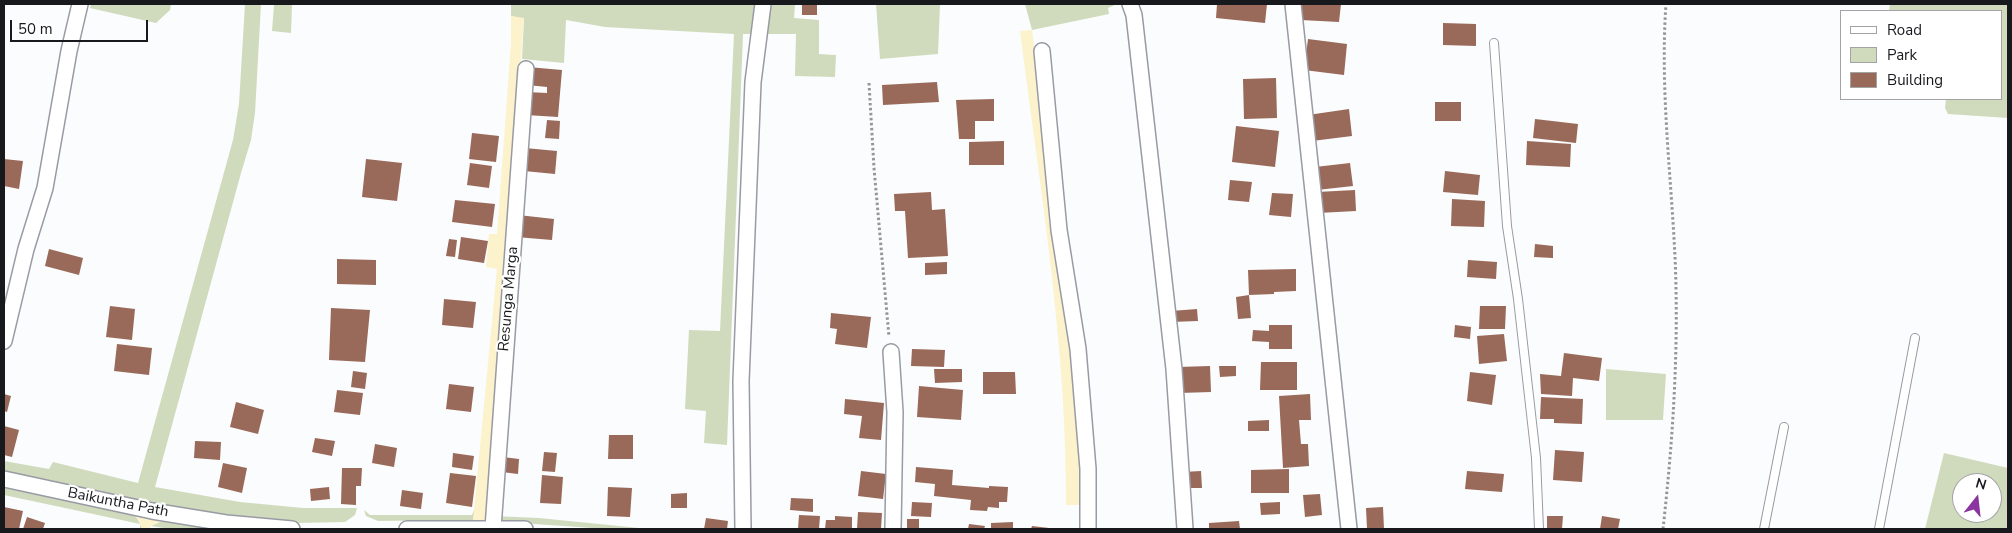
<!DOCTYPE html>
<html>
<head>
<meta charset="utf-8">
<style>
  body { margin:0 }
  #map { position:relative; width:2012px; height:533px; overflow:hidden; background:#fbfcfd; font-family:"Nunito Sans",sans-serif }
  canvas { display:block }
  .frame { position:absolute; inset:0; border:5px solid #18191d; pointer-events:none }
  .legend { position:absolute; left:1840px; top:10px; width:162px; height:90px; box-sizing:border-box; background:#fff; border:1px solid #a3a3a5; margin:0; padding:6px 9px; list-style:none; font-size:15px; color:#18191d }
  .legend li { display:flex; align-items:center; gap:10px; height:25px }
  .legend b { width:25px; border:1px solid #a3a3a5 }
  .north { position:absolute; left:1952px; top:473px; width:50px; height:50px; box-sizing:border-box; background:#fff; border:1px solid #a3a3a5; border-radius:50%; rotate:16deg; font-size:14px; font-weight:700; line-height:20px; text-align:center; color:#18191d }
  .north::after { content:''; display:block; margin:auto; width:18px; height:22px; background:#8b34a0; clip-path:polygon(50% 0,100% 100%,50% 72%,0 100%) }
  .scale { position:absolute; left:10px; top:20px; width:138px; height:22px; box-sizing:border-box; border:2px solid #18191d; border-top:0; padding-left:6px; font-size:15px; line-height:18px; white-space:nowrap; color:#18191d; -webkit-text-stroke:4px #fff; paint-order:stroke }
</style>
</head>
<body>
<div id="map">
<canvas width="2012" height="533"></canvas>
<div class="frame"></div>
<ul class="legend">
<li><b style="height:6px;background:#fff"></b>Road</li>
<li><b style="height:14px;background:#d0dbbd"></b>Park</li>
<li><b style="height:14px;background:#996959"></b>Building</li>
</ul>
<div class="north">N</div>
<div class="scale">50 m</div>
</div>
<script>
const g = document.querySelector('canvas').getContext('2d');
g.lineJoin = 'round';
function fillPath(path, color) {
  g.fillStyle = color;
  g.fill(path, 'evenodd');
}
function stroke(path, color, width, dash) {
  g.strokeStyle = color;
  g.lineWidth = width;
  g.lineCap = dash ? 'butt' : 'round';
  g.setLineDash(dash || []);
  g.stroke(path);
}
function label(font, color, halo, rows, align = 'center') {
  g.font = font + ' "Nunito Sans",sans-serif';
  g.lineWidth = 4.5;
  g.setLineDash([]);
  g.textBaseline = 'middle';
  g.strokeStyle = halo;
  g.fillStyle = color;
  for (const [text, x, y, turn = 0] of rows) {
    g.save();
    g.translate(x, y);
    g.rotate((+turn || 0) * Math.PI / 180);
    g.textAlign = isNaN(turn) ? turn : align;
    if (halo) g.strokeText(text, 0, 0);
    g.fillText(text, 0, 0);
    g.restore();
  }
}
const green = new Path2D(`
  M91 4H171L170 10 156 23 90 8Z
  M245 4H261L255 113 251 140 241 173 155 487 240 502 303 508H357L355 515 345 522 297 523 249 518 150 504 4 472V461L49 469 53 462 138 483 233 140 239 104Z
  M268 4H292L291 33 272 31 274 5Z
  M511 4H795L794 18 819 20V54L836 55 835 77 795 76 796 34H743L727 445 704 443 706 411 685 409 689 330 720 331 734 34 605 27 566 20 564 63 522 59 524 19 511 16Z
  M876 4H940L938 54 880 59Z
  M1025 4H1117L1108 8 1109 14 1032 30Z
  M1890 4H2008V118L1948 114 1945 108 1946 99H2001V11H1889Z
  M1606 369 1666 374 1663 420H1606Z
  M1944 453 2008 468V529H1925ZM1962 483H1992V513H1962Z
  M4 488 133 514C137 518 142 524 142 529H140V524L4 495Z
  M476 505 473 520 378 521 366 516 364 510 370 515H472Z
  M493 516 539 518 649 529H607L491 521Z
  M171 521 215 529H170L151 526 160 522Z`);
const sand = new Path2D(`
  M511 16 524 18 508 236 491 521 473 520 497 269 486 267 489 234H497L511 43Z
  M1032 30 1077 370 1080 505H1066C1067 346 1040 188 1020 31Z
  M133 514 171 521 160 522 151 526 150 529H142L137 518Z`);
const building = new Path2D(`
  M802 4H817V15H802Z
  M1217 4H1267L1265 23 1216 18Z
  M1302 4H1341L1339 22 1301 20Z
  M1443 23 1476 24V46L1443 45Z
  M1308 39 1347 44 1344 75 1304 70Z
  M528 67 562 70 558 117 526 115 527 92 547 93V87L527 85Z
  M1276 78 1277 118 1244 119 1243 79Z
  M937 82 939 102 883 105 882 85Z
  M994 99V121H975V139H959L956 100Z
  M1435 102H1461V121H1435Z
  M1349 109 1352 136 1312 141 1308 115Z
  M1535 119 1578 124 1576 143 1533 138Z
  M547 120 560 121 559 139 545 138Z
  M1236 126 1279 131 1275 167 1232 162Z
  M472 133 499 136 496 162 469 159Z
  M1004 141V165H969V142Z
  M1527 141 1571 144 1570 167 1526 165Z
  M525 148 557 151 555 174 524 171Z
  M4 159 23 161 19 189 4 186Z
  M366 159 402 163 397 201 362 197Z
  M470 163 492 166 489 188 467 185Z
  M1350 163 1353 186 1317 190 1315 167Z
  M1445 171 1480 175 1478 195 1443 192Z
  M1230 180 1252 182 1249 202 1228 200Z
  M1355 190 1356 211 1318 213 1317 192Z
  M931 192 932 210 945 209 948 256 908 258 905 211H895L894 194Z
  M1272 193 1293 194 1291 217 1269 215Z
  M1452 199 1485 201 1484 227 1451 226Z
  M455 200 495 204 492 227 452 222Z
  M518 215 554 219 552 240 516 237Z
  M461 237 488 241 484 263 458 259Z
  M449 239 457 240 455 257 446 256Z
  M1535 244 1553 246V258L1534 257Z
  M49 249 83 258 79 275 45 266Z
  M337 259 376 260V285L337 284Z
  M1468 260 1497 262 1496 279 1467 277Z
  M947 262V274L925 275V263Z
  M1296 269V291L1274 292V294L1249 295 1251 318 1238 319 1236 297 1249 295 1248 270Z
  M444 299 476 302 473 328 442 325Z
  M110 306 135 309 132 340 106 337Z
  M1480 306H1506L1505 329H1479Z
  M331 308 370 310 365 362 329 360Z
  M1197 309 1198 321 1171 322V311Z
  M831 313 871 317 867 348 835 344 837 329 830 328Z
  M1269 325H1292V349H1269V342L1252 341 1253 330 1269 331Z
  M1455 325 1471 327 1470 339 1454 337Z
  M1504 334 1507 361 1479 364 1477 336Z
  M117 344 152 348 149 375 114 371Z
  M912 349 945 350 944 367 911 366Z
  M1564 353 1602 358 1599 381 1573 378 1572 396 1541 394 1540 374 1561 376Z
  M1261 362H1297V390H1260Z
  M1210 366 1211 392 1179 393 1178 367Z
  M1219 366H1236V376L1220 377Z
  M934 369H962V382L935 383Z
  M353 371 367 373 365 389 351 387Z
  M983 372H1015L1016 394H983Z
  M1470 372 1496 375 1492 405 1467 401Z
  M449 384 474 387 471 412 446 409Z
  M919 386 963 390 961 420 917 417Z
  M337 390 363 393 360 415 334 412Z
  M4 394 11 396 7 412 4 411Z
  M1310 394 1311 420H1299L1301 444H1308L1309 466 1283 468 1279 396Z
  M1541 397 1583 399 1582 424 1554 423V419H1540Z
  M845 399 884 403 881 440 859 438 862 416 844 414Z
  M236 402 264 410 258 434 230 427Z
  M1269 420V431H1248V421Z
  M4 426 19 430 12 457 4 455Z
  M609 435H633V459H608Z
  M315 438 335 441 332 456 312 452Z
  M195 441 221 442 220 460 194 458Z
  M375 444 397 448 394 467 372 463Z
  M1555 450 1584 452 1582 482 1553 480Z
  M544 452 557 453 555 472 542 471Z
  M453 453 474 456 472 470 452 467Z
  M503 457 519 459 518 474 502 472Z
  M223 463 247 468 242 493 218 487Z
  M916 467 953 470 952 485 989 488V486L1008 487 1007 502H999V508L988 507 987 511 970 510 971 500 934 496 935 484 915 482Z
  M342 468H362L361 486H356V505L341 504Z
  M1289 469V493H1251V470Z
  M861 471 886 474 883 499 858 496Z
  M1201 471 1202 488H1183V472Z
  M1467 471 1504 474 1502 492 1465 489Z
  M450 473 476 476 472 507 446 503Z
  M542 475 563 477 561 504 540 503Z
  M329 487 330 499 311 501 310 489Z
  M608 487 632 488 630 517 607 516Z
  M402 490 423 493 421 509 400 506Z
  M687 493V508H671V494Z
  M1320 494 1322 515 1305 517 1303 495Z
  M791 498 813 499V512L790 510Z
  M912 502 932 503 931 517 911 516Z
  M1280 502V514L1261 515 1260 503Z
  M4 507 23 511 19 529H4Z
  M1383 507 1384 529H1367L1366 508Z
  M858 512 882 513 881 529H857Z
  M799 515 820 516 819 529H798Z
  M835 516 852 517V529H825L826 520H835Z
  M1547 516H1563L1562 529H1547Z
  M1602 516 1620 519 1618 529H1600Z
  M27 517 45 523 43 529H23Z
  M706 518 728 521 727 529H704Z
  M907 519H919V529H907Z
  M1239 521 1240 529H1209V523Z
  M1013 522V529H991V523Z
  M969 524 985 526 984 529H968Z
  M1032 526 1049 528V529H1031Z`);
const path = new Path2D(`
  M869 83 874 168 889 337
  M1663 529C1673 439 1679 348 1675 257 1671 173 1660 88 1666 4`);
const service = new Path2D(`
  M1494 43 1507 226 1518 299 1536 458 1539 529
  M1764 529 1784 427
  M1879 529 1915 338`);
const minor = new Path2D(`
  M1130 4 1134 15 1174 369 1185 529
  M1293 4 1349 529
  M1042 51 1059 230 1078 349 1088 469V529
  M4 341 26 249 45 188 69 51 80 4
  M891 352 895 412 893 529
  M4 479 152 511 226 523 292 529
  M493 528 526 69
  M407 529H525
  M743 529 741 381 753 82 763 4`);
const streetNames = [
  ["Resunga Marga",509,299,-85],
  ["Baikuntha Path",118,503,11]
];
fillPath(green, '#d0dbbd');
fillPath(sand, '#fcf2cc');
fillPath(building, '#996959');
stroke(service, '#999ba4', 10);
stroke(minor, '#999ba4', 18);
stroke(path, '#959698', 3, [2.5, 2.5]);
stroke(service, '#fff', 8);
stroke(minor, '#fff', 15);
label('15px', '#18191d', '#fff', streetNames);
</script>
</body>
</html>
